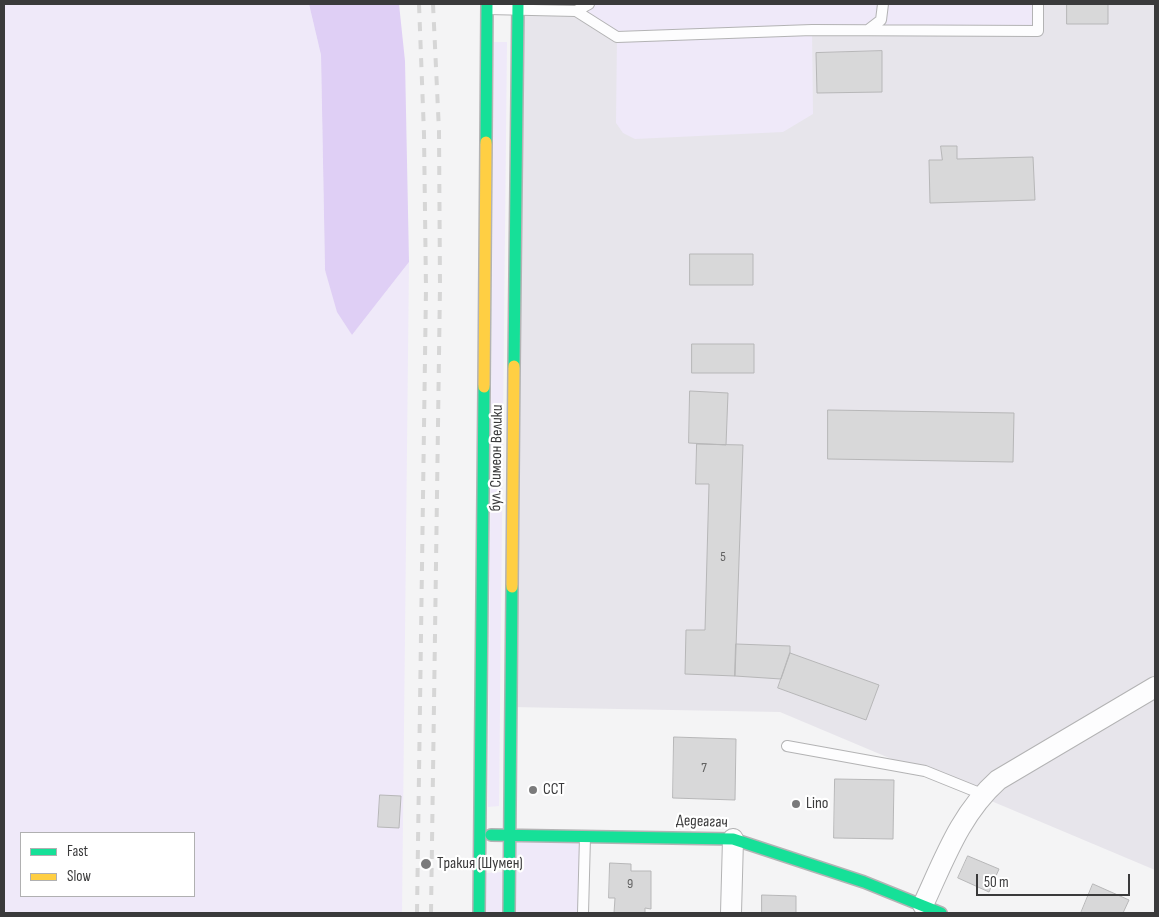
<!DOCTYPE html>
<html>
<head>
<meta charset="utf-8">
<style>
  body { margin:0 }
  #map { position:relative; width:1159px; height:917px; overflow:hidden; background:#f4f4f5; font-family:"Sofia Sans Condensed",sans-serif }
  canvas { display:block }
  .frame { position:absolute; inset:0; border:5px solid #3a3a3b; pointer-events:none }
  .legend { position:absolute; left:20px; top:832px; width:175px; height:65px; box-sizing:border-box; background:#fff; border:1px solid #b0b0b1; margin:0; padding:6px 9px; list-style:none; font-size:15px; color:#3a3a3b }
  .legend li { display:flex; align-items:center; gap:10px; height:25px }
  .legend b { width:25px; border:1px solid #b0b0b1 }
  .scale { position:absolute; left:976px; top:874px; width:154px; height:22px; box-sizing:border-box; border:2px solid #3a3a3b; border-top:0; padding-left:6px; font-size:15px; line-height:18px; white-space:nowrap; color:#3a3a3b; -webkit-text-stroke:4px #fff; paint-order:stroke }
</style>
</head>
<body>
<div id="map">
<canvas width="1159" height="917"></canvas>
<div class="frame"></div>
<ul class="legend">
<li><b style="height:6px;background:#16e098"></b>Fast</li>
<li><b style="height:6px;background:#ffcf43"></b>Slow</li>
</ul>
<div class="scale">50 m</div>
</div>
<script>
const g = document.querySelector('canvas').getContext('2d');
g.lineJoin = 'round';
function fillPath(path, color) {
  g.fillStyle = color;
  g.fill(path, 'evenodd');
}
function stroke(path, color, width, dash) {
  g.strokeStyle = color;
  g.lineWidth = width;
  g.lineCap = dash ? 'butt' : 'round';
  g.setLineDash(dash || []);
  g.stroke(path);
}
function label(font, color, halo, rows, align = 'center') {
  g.font = font + ' "Sofia Sans Condensed",sans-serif';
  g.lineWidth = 4.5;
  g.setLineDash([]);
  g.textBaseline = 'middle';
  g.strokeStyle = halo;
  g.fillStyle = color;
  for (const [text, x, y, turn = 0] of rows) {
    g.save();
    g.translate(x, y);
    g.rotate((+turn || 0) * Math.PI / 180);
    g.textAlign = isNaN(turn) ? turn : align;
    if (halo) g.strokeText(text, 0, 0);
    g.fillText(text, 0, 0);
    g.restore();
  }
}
const built = new Path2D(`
  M518 4H1155V870L780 712 511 707Z`);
const green = new Path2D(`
  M4 4H309L321 55 325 270 352 335 409 262 402 913H4ZM21 833H194V896H21Z
  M589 4H1038V31L812 30 813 114 783 132 635 139 623 133 616 123 617 37 576 11Z
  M494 42H507L499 806 488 807Z
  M509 834 585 835 583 913H509Z
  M503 872 502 913H486V873Z`);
const forest = new Path2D(`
  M309 4H399L405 61 409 262 352 335 337 312 325 270 321 55Z`);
const building = new Path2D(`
  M1067 4H1108V24H1067Z
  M882 51V92L817 93 816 53Z
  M941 146H957V159L1033 157 1035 200 930 203 929 160H942Z
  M690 254H753V285H690Z
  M692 344H754V373H692Z
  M690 391 728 393 726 445 689 443Z
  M828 410 1014 413 1013 462 828 459Z
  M697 444 743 445 735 676 685 674 686 630H705L709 484H696Z
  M736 644 790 646V653L781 679 735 676Z
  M790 653 879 685 866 720 778 688Z
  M674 737 736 739 735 800 673 798Z
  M835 779 894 780 893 839 834 838Z
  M380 795 401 796 399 828 378 827Z
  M968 856 999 869 989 892 958 878Z
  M610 863 631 864V871H651V909L645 908V913H614L615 898H609Z
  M1093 884 1129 900 1123 913H1081Z
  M762 895 796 896V913H762Z`);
const lane = new Path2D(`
  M488 9 576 11 589 4
  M576 11 617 37 812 30 1038 31V4
  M868 30 881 20 883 4
  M787 746 925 771 982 794
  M583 913 585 837`);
const street = new Path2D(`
  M923 905C944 860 960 814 998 780L1155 687
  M731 913 733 839`);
const fast = new Path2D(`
  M486 142 487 4
  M514 366 518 4
  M491 835 733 839 864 882 941 913
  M479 913 484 387
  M509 913 512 587`);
const slow = new Path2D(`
  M484 387 486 142
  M512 587 514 366`);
const rail = new Path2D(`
  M417 913 426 289 424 134 419 4
  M431 913 440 286 439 131 433 4`);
const markers = [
  [533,790,5,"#7b7b7c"],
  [796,804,5,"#7b7b7c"],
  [426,864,6,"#7b7b7c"]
];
const numberNames = [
  ["5",723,557],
  ["7",704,768],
  ["9",630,884]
];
const streetNames = [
  ["бул. Симеон Велики",497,458,-89],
  ["Дедеагач",702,822,2]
];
const poiNames = [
  ["ССТ",543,790],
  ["Lino",806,804],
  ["Tракия (Шумен)",437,864]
];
fillPath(built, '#e7e5eb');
fillPath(green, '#efe9f9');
fillPath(forest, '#dfcff5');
fillPath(building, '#d8d8d9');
stroke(building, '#b7b7b8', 1);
stroke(lane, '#b3b3b4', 12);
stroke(street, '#b3b3b4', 22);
stroke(fast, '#b3b3b4', 14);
stroke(slow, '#b3b3b4', 14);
stroke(lane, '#fdfdfe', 10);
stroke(street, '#fdfdfe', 20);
stroke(fast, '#16e098', 11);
stroke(slow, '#ffcf43', 11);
stroke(rail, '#d6d6d6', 4, [9, 9]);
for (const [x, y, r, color] of markers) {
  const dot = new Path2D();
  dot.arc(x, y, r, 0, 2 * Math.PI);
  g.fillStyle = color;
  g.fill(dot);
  stroke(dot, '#fff', 2);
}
label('14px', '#626262', null, numberNames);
label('16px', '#3a3a3b', '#fff', streetNames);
label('16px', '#3a3a3b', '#fff', poiNames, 'left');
</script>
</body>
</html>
